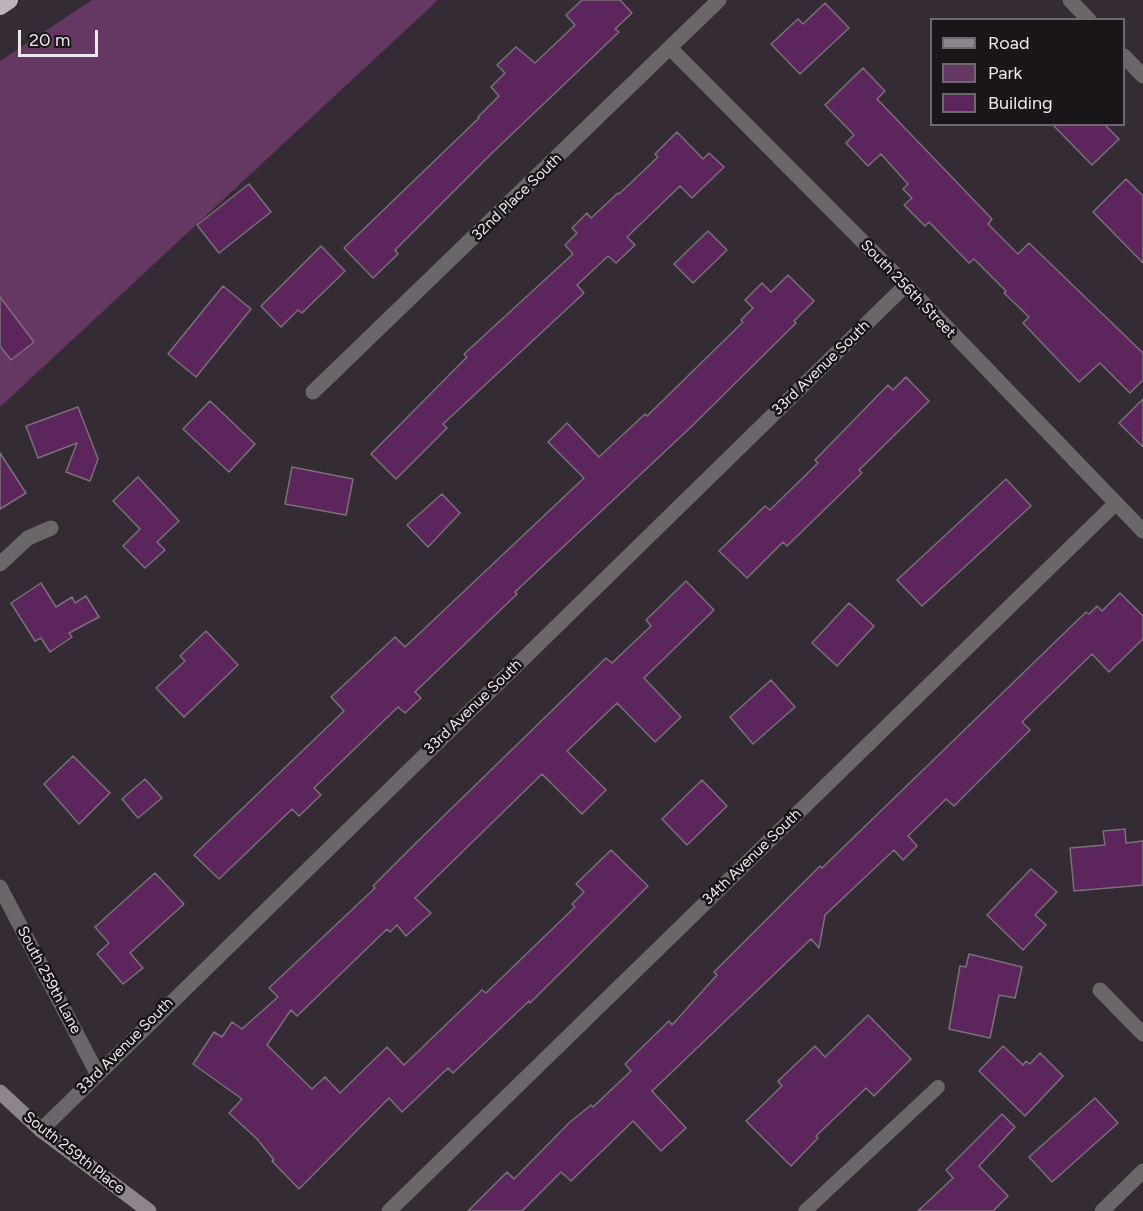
<!DOCTYPE html>
<html>
<head>
<meta charset="utf-8">
<style>
  body { margin:0 }
  #map { position:relative; width:1143px; height:1211px; overflow:hidden; background:#342b34; font-family:Figtree,sans-serif }
  canvas { display:block }
  .legend { position:absolute; left:930px; top:18px; width:195px; height:108px; box-sizing:border-box; background:#191519; border:2px solid #6e696e; margin:0; padding:8px 10px; list-style:none; font-size:18px; color:#eee8ed }
  .legend li { display:flex; align-items:center; gap:12px; height:30px }
  .legend b { width:30px; border:2px solid #6e696e }
  .scale { position:absolute; left:18px; top:30px; width:80px; height:27px; box-sizing:border-box; border:3px solid #eee8ed; border-top:0; padding-left:8px; font-size:18px; line-height:21px; white-space:nowrap; color:#eee8ed; -webkit-text-stroke:4px #191519; paint-order:stroke }
</style>
</head>
<body>
<div id="map">
<canvas width="1143" height="1211"></canvas>
<ul class="legend">
<li><b style="height:8px;background:#8c858c"></b>Road</li>
<li><b style="height:16px;background:#653864"></b>Park</li>
<li><b style="height:16px;background:#5c255b"></b>Building</li>
</ul>
<div class="scale">20 m</div>
</div>
<script>
const g = document.querySelector('canvas').getContext('2d');
g.lineJoin = 'round';
function fillPath(path, color) {
  g.fillStyle = color;
  g.fill(path, 'evenodd');
}
function stroke(path, color, width, dash) {
  g.strokeStyle = color;
  g.lineWidth = width;
  g.lineCap = dash ? 'butt' : 'round';
  g.setLineDash(dash || []);
  g.stroke(path);
}
function label(font, color, halo, rows, align = 'center') {
  g.font = font + ' Figtree,sans-serif';
  g.lineWidth = 5;
  g.setLineDash([]);
  g.textBaseline = 'middle';
  g.strokeStyle = halo;
  g.fillStyle = color;
  for (const [text, x, y, turn = 0] of rows) {
    g.save();
    g.translate(x, y);
    g.rotate((+turn || 0) * Math.PI / 180);
    g.textAlign = isNaN(turn) ? turn : align;
    if (halo) g.strokeText(text, 0, 0);
    g.fillText(text, 0, 0);
    g.restore();
  }
}
const green = new Path2D(`
  M92 0H438L0 407V61Z`);
const building = new Path2D(`
  M582 0H620L632 13 615 29 619 32 491 154 395 250 398 254 373 278 344 248 479 118 478 117 499 96 491 87 505 73 497 65 516 47 535 63 575 25 566 15Z
  M825 3 849 28 800 74 771 44 798 19 803 24Z
  M863 68 885 91 877 99 992 219 988 224 1018 254 1029 243 1143 353V380L1130 393 1100 363 1079 382 1023 323 1029 317 1004 293 1006 291 974 259 969 263 929 222 925 226 904 205 912 198 903 189 908 184 881 154 868 166 846 143 854 135 825 105Z
  M1052 124H1104L1119 139 1092 165Z
  M677 132 703 159 709 153 724 167 692 198 680 186 627 237 635 245 616 263 608 256 577 285 584 293 443 424 447 428 396 479 371 454 467 357 464 354 573 254 565 245 577 233 572 228 587 213 591 218 618 193 619 194 658 157 655 154Z
  M1126 179 1143 196V263L1093 212Z
  M249 184 271 212 219 253 197 225Z
  M708 231 727 250 693 283 674 264Z
  M321 246 345 271 302 313 298 310 281 327 261 306Z
  M788 275 814 301 794 321 796 323 692 426 515 592 517 594 415 692 421 698 405 713 398 707 314 788 321 795 299 816 292 809 219 879 194 855 344 711 331 697 395 637 405 647 584 478 548 442 567 423 599 457 645 414 647 416 743 322 741 320 753 308 745 300 762 283 771 292Z
  M223 286 251 309 196 377 168 354Z
  M0 297 34 342 11 360 0 346Z
  M906 377 929 401 859 470 862 473 787 546 783 542 747 578 719 551 765 506 770 510 818 463 815 460 888 385 893 390Z
  M1143 399V447L1119 423Z
  M210 401 255 444 229 472 183 429Z
  M78 407 98 459 90 481 66 472 77 443 38 458 26 426Z
  M0 453 26 493 0 509Z
  M292 467 353 479 346 515 285 504Z
  M138 477 179 521 157 542 165 550 145 568 123 546 140 529 113 501Z
  M1006 479 1031 506 922 606 897 580Z
  M442 494 460 513 428 547 407 525Z
  M686 581 714 610 644 678 681 717 655 742 617 703 567 751 606 790 582 814 542 774 415 898 431 913 406 936 397 925 390 932 387 929 297 1016 291 1010 267 1045 312 1089 325 1077 340 1093 387 1047 404 1065 482 990 486 993 575 907 572 904 584 892 576 884 611 850 648 886 530 1003 529 1001 453 1073 448 1068 402 1112 389 1098 299 1189 272 1161 274 1160 257 1139 229 1113 242 1099 193 1064 214 1032 222 1037 232 1022 242 1029 278 997 269 988 375 888 373 886 416 843 606 658 612 663 651 626 646 620Z
  M41 583 56 607 72 597 75 603 86 596 99 617 69 633 72 637 50 652 41 638 35 641 11 603Z
  M1120 593 1143 616V639L1109 672 1092 654 1022 722 1030 730 954 806 946 799 908 836 917 846 903 860 894 850 825 915 819 948 811 939 652 1091 686 1128 661 1151 633 1121 571 1181 561 1172 522 1211H468L507 1172 514 1179 569 1123 591 1105 593 1107 631 1071 625 1064 669 1021 672 1025 717 975 714 972 820 866 822 868 1086 612 1089 614 1097 606 1102 611Z
  M849 603 874 626 837 666 812 643Z
  M206 631 238 665 184 717 156 688 185 661 180 656Z
  M771 680 795 707 753 744 730 717Z
  M73 756 110 793 79 824 44 784Z
  M145 779 162 798 138 818 122 799Z
  M702 780 727 806 687 845 662 819Z
  M1125 829 1126 843 1143 841V885L1074 891 1070 848 1105 845 1103 831Z
  M1031 869 1057 892 1035 915 1046 925 1023 950 987 915Z
  M155 873 184 904 130 953 143 968 123 984 97 954 109 943 95 927Z
  M969 954 1022 967 1015 998 999 995 990 1038 949 1029 960 966 966 967Z
  M868 1015 911 1059 874 1096 866 1088 816 1136 818 1138 791 1166 746 1121 782 1086 778 1081 815 1046 825 1057Z
  M1003 1046 1023 1065 1026 1061 1030 1064 1040 1053 1063 1076 1025 1116 979 1071Z
  M1095 1098 1118 1123 1052 1182 1029 1157Z
  M1002 1114 1015 1127 979 1166 1008 1196 993 1211H918L953 1178 946 1170Z`);
const service = new Path2D(`
  M805 1211 938 1087`);
const minor = new Path2D(`
  M1070 0 1089 20
  M671 49 906 285 1143 531
  M1124 56 1143 76
  M313 392 719 0
  M0 564 28 538 51 528
  M0 887 97 1073
  M1100 990 1143 1034
  M41 1130 906 285
  M389 1211 1116 503
  M1102 1211 1143 1171`);
const secondary = new Path2D(`
  M0 1092 41 1130 149 1211`);
const motorway = new Path2D(`
  M0 6 9 0`);
const streetNames = [
  ["32nd Place South",517,197,-44],
  ["South 256th Street",908,289,46],
  ["33rd Avenue South",821,368,-44],
  ["33rd Avenue South",473,707,-44],
  ["34th Avenue South",752,857,-44],
  ["South 259th Lane",49,980,62],
  ["33rd Avenue South",125,1046,-45],
  ["South 259th Place",74,1153,38]
];
fillPath(green, '#653864');
fillPath(building, '#5c255b');
stroke(building, '#7a7079', 1.5);
stroke(service, '#6b666a', 14);
stroke(minor, '#6b666a', 15);
stroke(secondary, '#8c858c', 15);
stroke(motorway, '#bdb2bc', 18);
label('15px', '#eee8ed', '#191519', streetNames);
</script>
</body>
</html>
